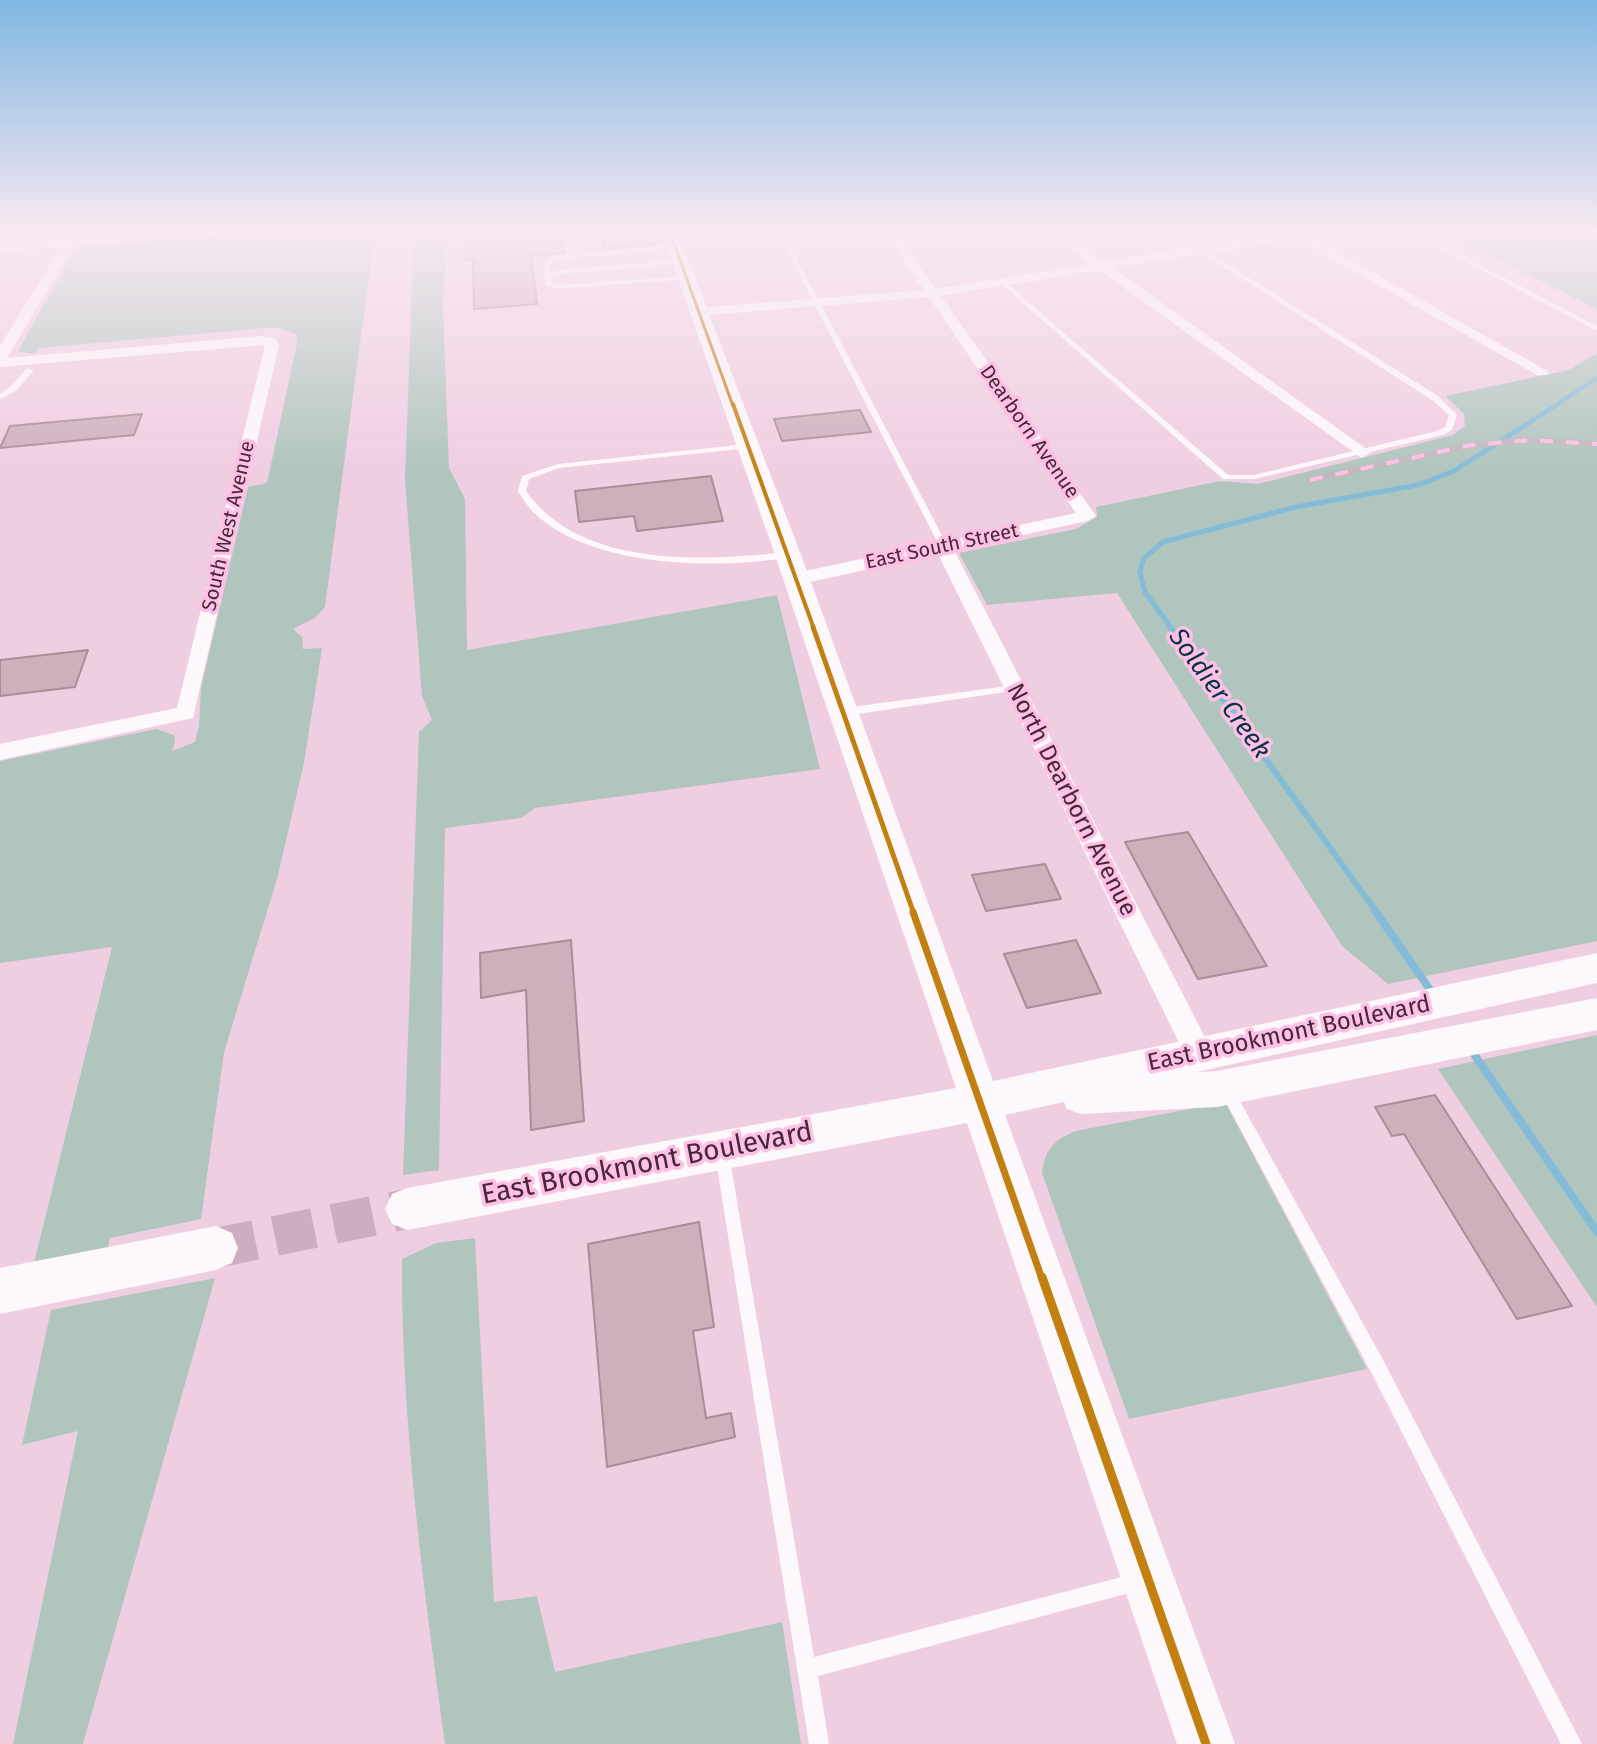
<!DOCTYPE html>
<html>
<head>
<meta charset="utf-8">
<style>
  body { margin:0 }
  canvas { display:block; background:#f0cee2 }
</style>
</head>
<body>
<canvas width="1597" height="1744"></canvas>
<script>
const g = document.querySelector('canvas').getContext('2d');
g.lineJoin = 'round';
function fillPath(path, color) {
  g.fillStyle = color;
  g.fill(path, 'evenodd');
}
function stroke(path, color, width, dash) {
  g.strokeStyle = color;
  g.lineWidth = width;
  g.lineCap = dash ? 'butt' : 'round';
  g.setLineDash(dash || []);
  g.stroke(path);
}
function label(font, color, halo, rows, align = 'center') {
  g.font = font + ' "Fira Sans",sans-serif';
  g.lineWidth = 7;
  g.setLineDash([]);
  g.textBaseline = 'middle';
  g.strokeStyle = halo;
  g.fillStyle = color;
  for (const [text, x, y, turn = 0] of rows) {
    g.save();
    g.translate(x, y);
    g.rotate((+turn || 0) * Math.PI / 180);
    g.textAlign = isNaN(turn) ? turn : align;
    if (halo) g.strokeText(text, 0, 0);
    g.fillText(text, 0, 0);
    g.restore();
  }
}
const green = new Path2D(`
  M281 230H375L325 607 315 618 293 629 302 637 303 649 322 648 304 763 277 879 224 1052 201 1219 110 1238 107 1251 33 1267 112 947 0 963V761L156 729 174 735 175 742 172 751 195 742 199 726 201 688 248 487 267 483 297 343 296 334 276 327 38 348 35 354 18 351 75 250 82 246Z
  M414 230H447L443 308 449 468 465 499 467 650 777 595 820 769 535 808 521 818 445 828 439 1170 403 1175 419 732 432 720 422 696 405 480Z
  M1437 230H1597V309Z
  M1597 353V941L1388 984 1342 946 1117 593 987 605 959 553 1076 529 1097 517 1096 507 1220 481 1258 484 1453 435 1465 426 1464 414 1445 396 1569 370Z
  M1597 1035V1307L1438 1069Z
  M1225 1102 1367 1369 1129 1419 1042 1173C1045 1150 1054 1139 1076 1131Z
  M475 1238 494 1602 537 1596 555 1672 782 1622 801 1744H445C423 1584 401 1421 402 1259L436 1243Z
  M215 1278 83 1744H13L78 1431 22 1445 51 1310Z`);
const streamFar3 = new Path2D(`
  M1554 406 1597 378`);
const streamFar2 = new Path2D(`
  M1172 629 1145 592 1140 573 1143 559 1163 542 1296 507 1418 485 1454 471 1558 404`);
const streamFar1 = new Path2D(`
  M1170 627 1378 914`);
const stream = new Path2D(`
  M1376 912 1433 994
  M1469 1047 1597 1232`);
const building = new Path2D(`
  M613 230H658L662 243 605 249 600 231Z
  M561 234 565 253 531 256 537 304 474 309 473 260 466 261 465 242Z
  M860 410 871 432 782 441 774 419Z
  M142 414 134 435 0 448 10 426Z
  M711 476 723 521 637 531 634 516 579 522 575 491Z
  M88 650 75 687 0 696V660Z
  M1188 832 1267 966 1198 979 1125 842Z
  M1045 864 1061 899 986 911 972 875Z
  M571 940 584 1121 531 1130 526 990 481 998 480 953Z
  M1076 940 1101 993 1027 1008 1004 954Z
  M1435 1095 1572 1306 1517 1319 1404 1134 1392 1136 1375 1107Z
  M699 1222 714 1327 693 1331 706 1418 731 1413 735 1437 607 1467 588 1244Z`);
const secondaryTunnel = new Path2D(`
  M216 1248 407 1209`);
const lane = new Path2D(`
  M776 230H782L948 547 947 549H941L940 547Z
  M1166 230H1173L1438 396 1457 415 1452 430 1443 435 1254 479H1223L1000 283 1005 282 1228 475H1254L1437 431 1445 427 1449 415 1432 400Z
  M1406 230H1414L1597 326V330L1593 329Z
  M675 245 677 248 556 260 549 265 550 271 680 260 683 262 680 264 551 275 552 284 558 285 685 276 688 278 687 279 558 289 546 285 543 264 552 257Z
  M27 368 34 370 16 391 0 399V394L10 387Z
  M747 444H750V448L559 468 529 479 526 491C581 569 705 561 788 552L792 555 791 557C718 570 588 568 532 511 527 505 522 498 518 491L522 476 558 464Z
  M1015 685 1019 686 1020 688 1019 690 844 716 839 712 844 708Z
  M1226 1083 1231 1085 1382 1358 1582 1744H1561L1370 1370 1221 1093 1219 1089 1221 1085Z
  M722 1147 727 1149 729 1154 814 1657 1137 1573 1144 1575 1146 1582 1144 1589 818 1676 829 1744H809L715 1154 717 1149Z`);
const street = new Path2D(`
  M71 230H81L78 238 188 230H244L238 234 74 246 7 358 261 336 275 338 279 345 193 718 0 760V744L177 708 265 345 0 367V346L61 247 0 252V244L66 239Z
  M883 230H895L936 289 1091 264 1045 230H1059L1104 262 1292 230H1337L1311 237 1549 372 1547 375H1537L1297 239 1113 268 1368 450 1370 453 1362 458 1099 270 941 296 1096 516 1087 521 954 550 1209 1045 1213 1054 1209 1063 1199 1066 1189 1063 938 554 796 585 787 579 796 573 1076 513 929 297 697 316 690 312 697 308 924 290Z`);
const secondary = new Path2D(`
  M661 230H677L801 555 993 1081 1597 953V983L1197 1072 1217 1071 1597 998V1030L1217 1107 1081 1114 1067 1109 1064 1102 1005 1115 1235 1744H1177L967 1123 407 1230 392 1224 385 1209 392 1194 407 1188 956 1088 775 555Z
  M216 1226 232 1233 238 1248 232 1263 216 1270 0 1314V1268Z`);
const rail = new Path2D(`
  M1310 480 1472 445 1530 440 1597 444`);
const bus1Far4 = new Path2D(`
  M669 230 733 406`);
const bus1Far3 = new Path2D(`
  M733 404 814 629`);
const bus1Far2 = new Path2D(`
  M813 627 914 914`);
const bus1Far1 = new Path2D(`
  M913 912 1042 1279`);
const bus1 = new Path2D(`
  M1042 1277 1206 1744`);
const farStreetnames = [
  ["Dearborn Avenue",1029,432,55],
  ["South West Avenue",229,526,-77],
  ["East South Street",942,547,-12]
];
const streetNames = [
  ["North Dearborn Avenue",1071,800,63],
  ["East Brookmont Boulevard",1289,1034,-12]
];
const waterNames = [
  ["Soldier Creek",1219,694,54]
];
const nearStreetnames = [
  ["East Brookmont Boulevard",647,1164,-11]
];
fillPath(green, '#afc5bd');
stroke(streamFar3, '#84bcd8', 4);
stroke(streamFar2, '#84bcd8', 5);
stroke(streamFar1, '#84bcd8', 6);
stroke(stream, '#84bcd8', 8);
fillPath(building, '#ceafbc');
stroke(building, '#aa8d99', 2);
stroke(secondaryTunnel, '#ceadc0', 40, [40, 20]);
fillPath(lane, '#fdf8fb');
fillPath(street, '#fdf8fb');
fillPath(secondary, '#fdf8fb');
stroke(rail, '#c0b8bd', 6);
stroke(rail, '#fec0e4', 4, [13]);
stroke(bus1Far4, '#c28011', 3);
stroke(bus1Far3, '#c28011', 4);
stroke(bus1Far2, '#c28011', 5);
stroke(bus1Far1, '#c28011', 7);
stroke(bus1, '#c28011', 9);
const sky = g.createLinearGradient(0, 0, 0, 474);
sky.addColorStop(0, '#80b7e2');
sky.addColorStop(0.49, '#f8e9f2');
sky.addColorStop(1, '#f8e9f200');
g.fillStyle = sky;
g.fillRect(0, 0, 1597, 474);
label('20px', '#46283a', '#fec0e4', farStreetnames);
label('24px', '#46283a', '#fec0e4', streetNames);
label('italic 26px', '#063441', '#fec0e4', waterNames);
label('28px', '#46283a', '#fec0e4', nearStreetnames);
</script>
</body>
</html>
